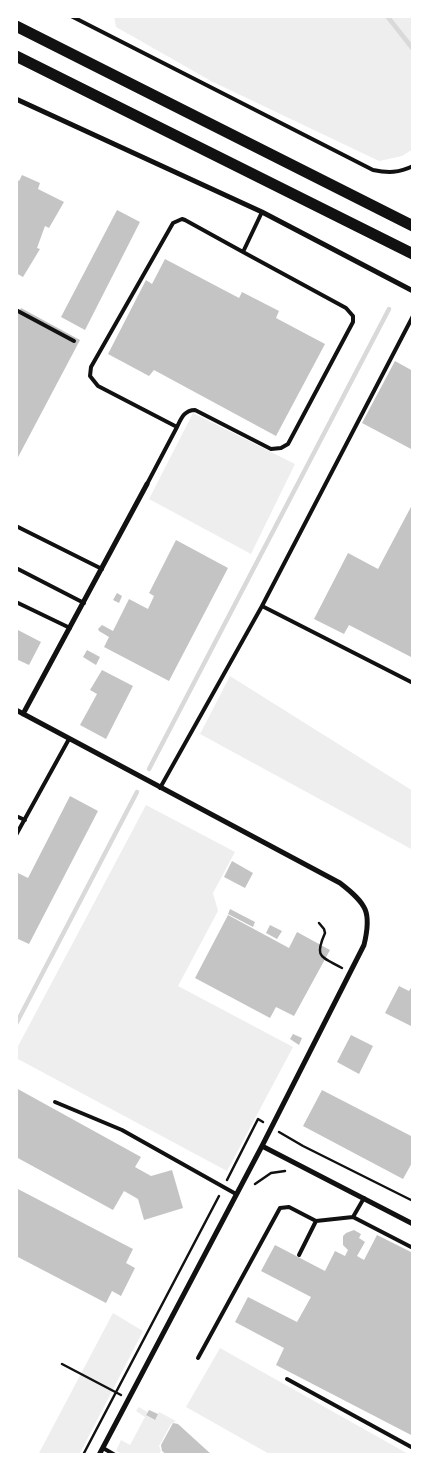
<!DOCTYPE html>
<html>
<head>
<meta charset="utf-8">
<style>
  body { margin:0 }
  #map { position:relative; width:429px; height:1471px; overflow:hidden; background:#fff; font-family:"Noto Serif",serif }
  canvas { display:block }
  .frame { position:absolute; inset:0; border:18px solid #fff; pointer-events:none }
</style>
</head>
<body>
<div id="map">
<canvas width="429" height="1471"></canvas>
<div class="frame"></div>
</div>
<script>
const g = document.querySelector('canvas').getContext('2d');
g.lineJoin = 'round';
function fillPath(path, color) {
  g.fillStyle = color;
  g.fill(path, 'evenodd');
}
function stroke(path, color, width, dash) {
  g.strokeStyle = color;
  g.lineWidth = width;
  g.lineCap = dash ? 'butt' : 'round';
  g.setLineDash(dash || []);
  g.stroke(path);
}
const green = new Path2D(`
  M114 16H413V149L402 156 379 161 211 81 116 27Z
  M193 413 295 464 251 554 149 499Z
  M230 676 413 791V850L200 734Z
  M146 805 235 852 213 893 218 911 178 986 293 1047 227 1171 16 1058V1050Z
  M113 1313 143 1331 79 1455H38Z
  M220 1348 410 1455H271L186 1407Z
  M139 1407 147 1412 146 1415 154 1420 159 1412 176 1421 171 1424 159 1446 161 1451 158 1455H126L116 1451 121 1440 130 1445 145 1417 136 1411Z`);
const stream = new Path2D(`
  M387 16 413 49
  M149 769 389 309
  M16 1024 137 792`);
const building = new Path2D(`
  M22 175 40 183 38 189 64 202 49 228 45 226 37 248 40 249 23 277 16 273V179L19 181Z
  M117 210 140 222 85 330 61 317Z
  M165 259 239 298 242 292 279 311 276 318 325 344 276 436 154 370 149 376 108 354 146 280 152 284Z
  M21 308 80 340 16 461V318Z
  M395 361 413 371V450L362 423Z
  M413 503V658L349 625 344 634 314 619 348 553 378 569Z
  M176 540 228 568 169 681 104 647 109 637 99 631 98 629 102 625 113 631 129 599 148 609 154 596 149 593Z
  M117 593 122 596 119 603 113 600Z
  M16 629 41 642 29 665 16 659Z
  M87 650 100 657 96 665 83 657Z
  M102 670 133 686 106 739 80 725 97 694 90 690Z
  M70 796 98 811 29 944 16 938V872L28 878Z
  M232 861 253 873 245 888 224 877Z
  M230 909 255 922 253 927 228 914Z
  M228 915 289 948 297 932 330 950 294 1016 276 1007 270 1018 195 978Z
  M270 925 282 931 277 939 266 933Z
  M413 985V1027L385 1013 399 986 409 991Z
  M293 1034 302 1038 299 1045 290 1039Z
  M351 1035 373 1046 359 1074 337 1062Z
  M16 1088 141 1157 135 1167 151 1176 172 1170 183 1208 144 1220 138 1199 124 1191 113 1210 16 1157Z
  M322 1090 413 1137V1161L403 1179 303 1126Z
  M16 1188 133 1249 126 1263 135 1268 121 1296 112 1291 106 1303 16 1256Z
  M354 1230 361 1234 359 1238 365 1242 357 1256 364 1260 377 1235 413 1253V1436L276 1365 284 1348 235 1322 248 1297 297 1322 311 1297 261 1271 275 1245 325 1271 335 1251 345 1256 348 1250 343 1245V1236L346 1233Z
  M149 1410 158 1414 155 1420 146 1415Z
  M173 1423 178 1424 212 1455H167L162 1451 161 1445Z`);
const path = new Path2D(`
  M319 923 324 929 325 933C314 958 321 956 342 968
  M279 1132 303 1146 413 1201
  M227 1180 258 1119 263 1122
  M255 1184 271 1173 285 1171
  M62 1364 121 1395
  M83 1455 219 1196`);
const service = new Path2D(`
  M71 16 373 170C388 173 399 173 413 166
  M16 310 74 341
  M413 316 262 606 413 683
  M177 427C181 419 184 410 195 410L271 449 281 448 288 444 353 322V316L346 308 243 252
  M147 484 177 427 98 386 90 376 91 367 173 223 182 219 185 220 243 252 262 212
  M16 526 102 569
  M16 568 84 603
  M16 602 70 628
  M160 788 262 606
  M16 816 25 820
  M16 835 69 739
  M55 1102 122 1130 236 1194
  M353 1217 413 1248
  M299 1255 316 1221
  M198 1358 280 1208 289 1207 316 1221 353 1217 364 1198
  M287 1379 413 1448
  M103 1448 115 1455`);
const minor = new Path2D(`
  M16 99 262 212 413 291
  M16 710 340 883C367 904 372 912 364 945L262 1146 99 1455
  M23 714 147 484
  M262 1146 413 1224`);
const trunk = new Path2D(`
  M16 26 413 226
  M16 56 413 254`);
fillPath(green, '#eee');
stroke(stream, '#d9d9d9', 4.5);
fillPath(building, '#c4c4c4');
stroke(path, '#111', 2.5);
stroke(service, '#111', 4);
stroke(minor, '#111', 5);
stroke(trunk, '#111', 11);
</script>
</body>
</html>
